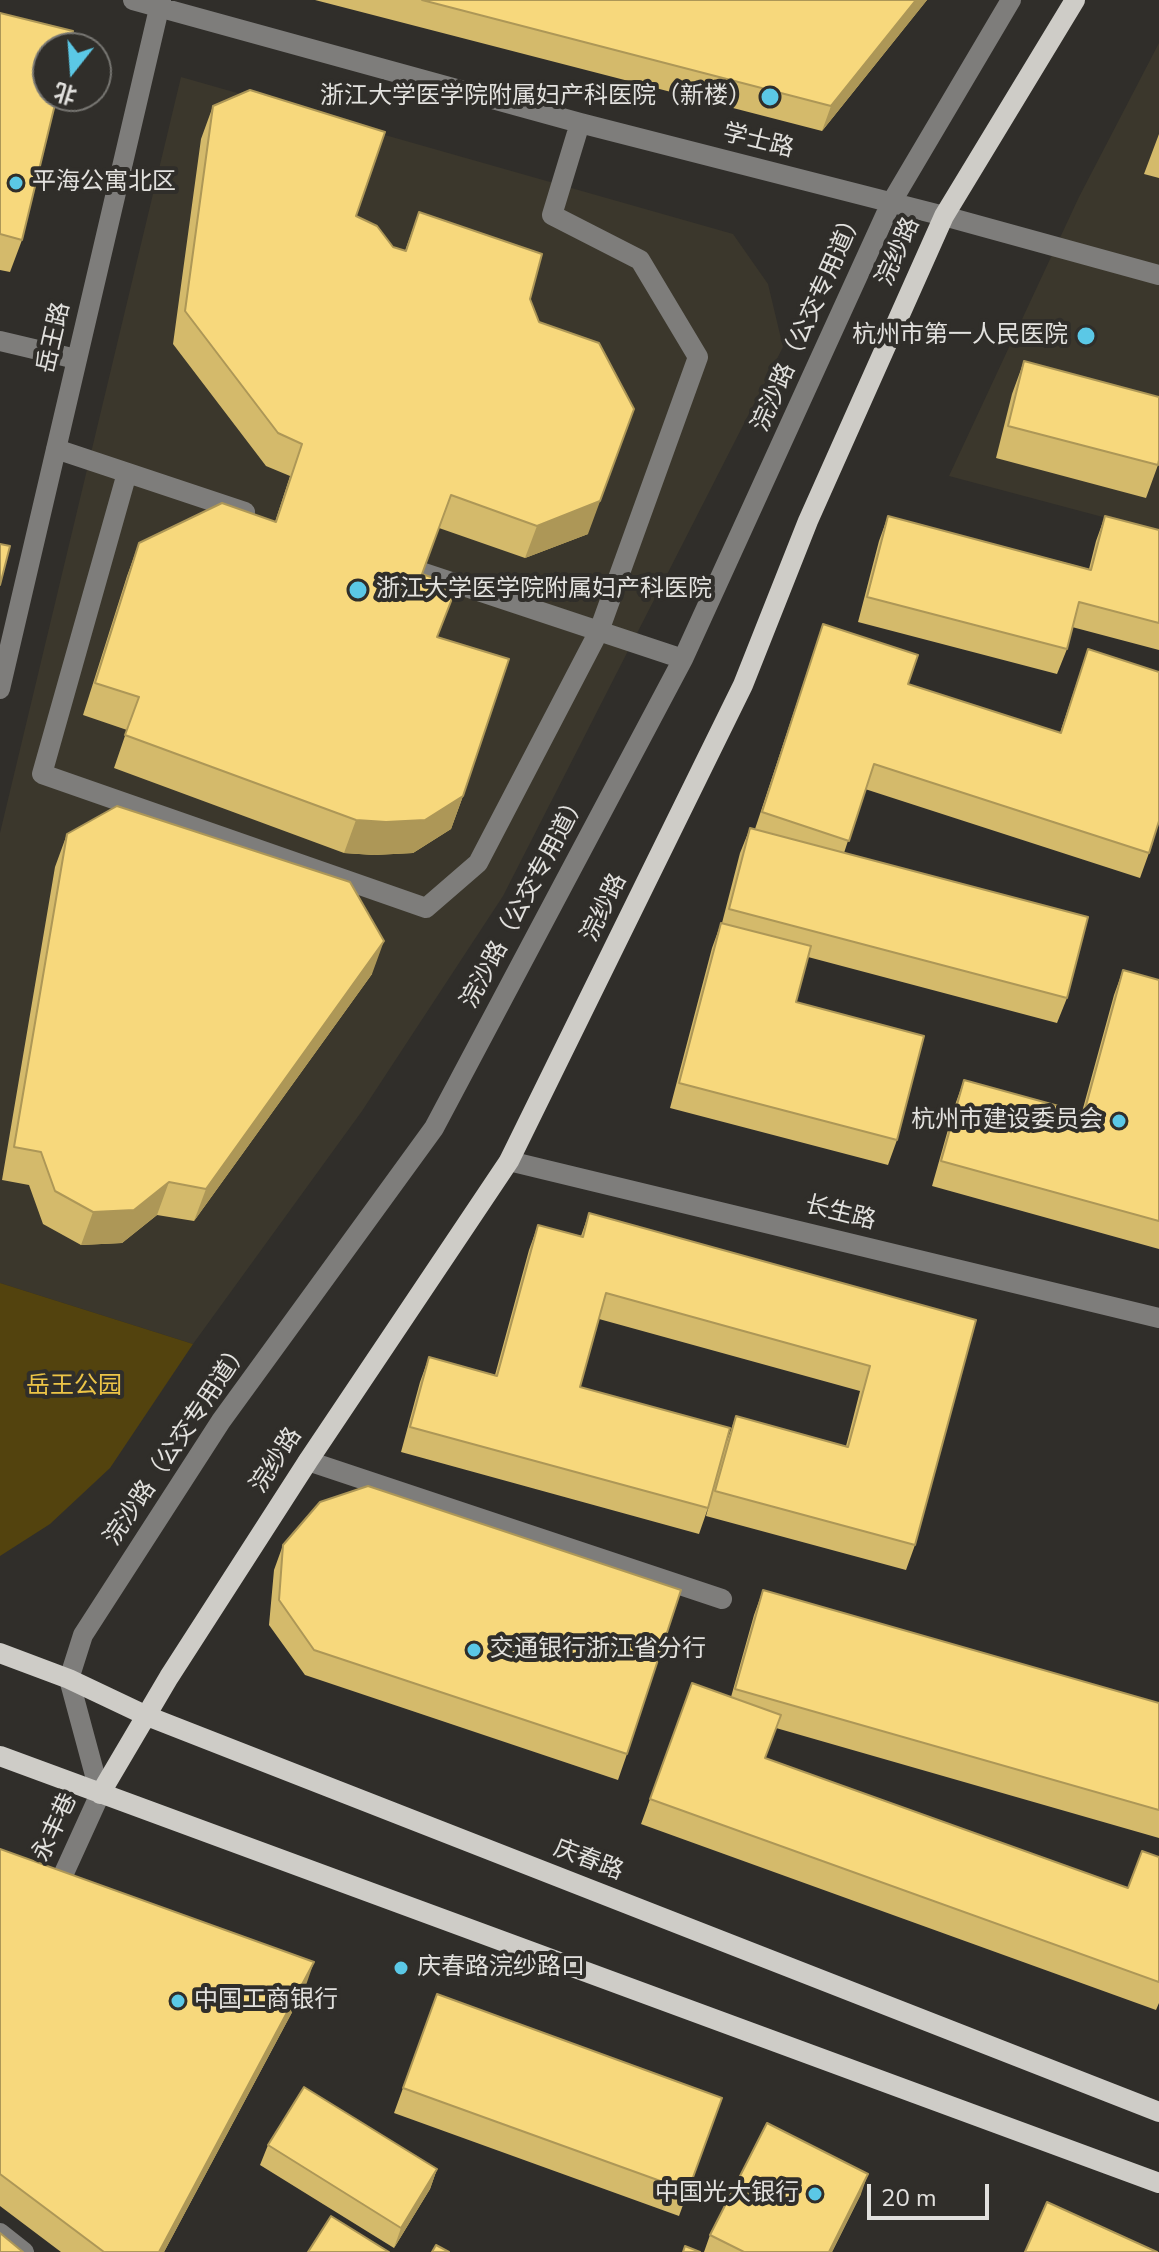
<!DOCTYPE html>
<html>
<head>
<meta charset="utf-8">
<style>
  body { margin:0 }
  #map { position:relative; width:1159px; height:2252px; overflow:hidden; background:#302e2a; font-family:"Nunito Sans","Noto Sans SC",sans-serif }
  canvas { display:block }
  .north { position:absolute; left:32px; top:32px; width:80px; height:80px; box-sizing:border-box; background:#302e2a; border:2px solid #777672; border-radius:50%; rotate:197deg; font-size:22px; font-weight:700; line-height:32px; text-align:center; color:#e2e1de }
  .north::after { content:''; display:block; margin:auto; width:28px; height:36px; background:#5bc8e6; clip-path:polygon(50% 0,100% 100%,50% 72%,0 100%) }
  .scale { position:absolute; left:867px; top:2184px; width:122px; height:36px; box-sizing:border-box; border:4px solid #e2e1de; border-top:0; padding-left:10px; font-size:24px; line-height:28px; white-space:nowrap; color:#e2e1de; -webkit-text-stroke:6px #302e2a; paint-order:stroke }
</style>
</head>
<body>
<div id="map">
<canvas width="1159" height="2252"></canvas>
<div class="north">北</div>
<div class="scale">20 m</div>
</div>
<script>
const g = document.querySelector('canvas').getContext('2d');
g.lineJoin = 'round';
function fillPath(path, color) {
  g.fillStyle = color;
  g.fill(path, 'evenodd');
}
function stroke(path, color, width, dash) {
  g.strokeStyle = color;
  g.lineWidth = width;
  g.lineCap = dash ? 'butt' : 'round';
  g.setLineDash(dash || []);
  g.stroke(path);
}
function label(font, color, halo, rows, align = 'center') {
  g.font = font + ' "Nunito Sans","Noto Sans SC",sans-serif';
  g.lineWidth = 8;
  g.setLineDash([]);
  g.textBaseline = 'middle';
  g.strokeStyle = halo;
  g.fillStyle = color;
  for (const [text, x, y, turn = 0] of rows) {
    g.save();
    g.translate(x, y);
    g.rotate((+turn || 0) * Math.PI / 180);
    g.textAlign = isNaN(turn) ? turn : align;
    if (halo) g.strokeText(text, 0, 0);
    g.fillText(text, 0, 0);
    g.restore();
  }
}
const built = new Path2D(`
  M1159 43V532L949 476 1079 197Z
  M181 77 733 234 768 284 783 347 503 896 362 1111 193 1344 0 1283V833Z`);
const green = new Path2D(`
  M0 1283 193 1344 110 1468 50 1524 0 1556Z`);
const minor = new Path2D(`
  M133 0 580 123 944 216 1159 275
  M0 341 76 359
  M56 449 245 512
  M127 473 42 774 426 908 478 863 599 631 698 357 640 260 552 215 580 123
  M397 564 683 659
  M0 689 161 0
  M509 1161 1159 1318
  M308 1461 722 1599
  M59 1884 100 1794 69 1679 83 1635 221 1421 434 1128 683 659 891 203 1011 0
  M0 2233 24 2252`);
const major = new Path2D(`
  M0 1653 69 1679 147 1716 1159 2112
  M0 1756 1159 2183
  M100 1794 169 1677 308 1461 509 1161 743 685 808 521 944 216 1075 0`);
const wall = new Path2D(`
  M315 0H927L822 131Z
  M0 13 22 240 10 272 0 270Z
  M213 106 356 216 393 247 405 251 419 212 530 299 588 534 525 558 439 528 422 574 438 637 463 796 451 829 413 853 374 855 344 853 114 768 127 730 83 715 127 576 139 543 275 522 290 476 266 466 173 344 201 139Z
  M1159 134V178L1144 174Z
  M1024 361 1158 465 1146 498 996 458 1012 394Z
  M888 516 1089 569 1096 541 1105 516 1159 530V650L1072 627 1067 649 1057 674 858 622 879 541Z
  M823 624 908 684 1060 733 1088 649 1149 853 1140 878 865 789 844 853 1067 998 1057 1023 808 957 796 1002 897 1140 888 1165 670 1108 712 948 721 923H722L740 853 750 828 755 829Z
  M67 834 372 974 194 1221 157 1215 122 1243 81 1245 43 1224 29 1185 2 1180 55 867Z
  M1123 970 1159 980V1249L932 1186 955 1105 964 1080 1082 1112 1114 995Z
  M589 1213 976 1320 915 1545 906 1570 706 1516 725 1447 708 1508 699 1534 401 1452 420 1382 429 1357 495 1375 529 1250 538 1225 581 1236ZM599 1319 860 1391 846 1446 736 1416 727 1441 580 1387Z
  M283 1545 627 1754 618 1780 305 1675 269 1625 274 1570Z
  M763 1590 1159 1703V1838L776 1728 765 1758 1128 1888 1159 1857V2003L1156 2010 641 1824 692 1683 731 1697 754 1615Z
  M0 1849 305 1988 164 2252H61L0 2206Z
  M437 1994 722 2098 679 2216 394 2113Z
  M268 2145 437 2169 430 2189 394 2248 260 2165Z
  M861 2194 832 2252H704L710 2235Z`);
const shadedWall = new Path2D(`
  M916 0H927L822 131 831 106Z
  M634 409 588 534 525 558 537 526Z
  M463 796 451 829 413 853 374 855 344 853 356 820Z
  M384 941 372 974 194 1221 206 1189Z
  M169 1182 157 1215 122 1243 81 1245 93 1212Z
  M314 1962 305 1988 164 2252H159Z
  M437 2169 430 2189 394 2248 401 2228Z
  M868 2174 861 2194 832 2252H829Z`);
const building = new Path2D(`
  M422 0H916L831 106Z
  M0 13 73 31 69 48H48V96H57L22 240 0 234Z
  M250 90 385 132 356 216 377 226 393 247 406 251 419 212 542 254 530 299 539 322 599 343 634 409 600 501 537 526 451 495 422 574 457 586 437 637 509 659 463 796 425 820 386 822 356 820 125 735 139 697 95 683 139 543 222 503 276 522 302 444 278 433 185 311 213 106Z
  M1024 361 1159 397V460L1158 465 1008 426Z
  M888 516 1091 570 1105 516 1159 530V623L1079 602 1067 649 867 597Z
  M0 544 10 546 0 585Z
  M823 624 918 655 908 684 1061 733 1088 649 1159 672V821L1149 853 874 764 849 841 762 812Z
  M117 806 350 882 384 941 206 1189 169 1182 134 1210 93 1212 55 1191 41 1152 14 1147 67 834Z
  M750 828 1088 917 1067 998 729 909Z
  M721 923 811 946 796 1002 924 1036 897 1140 679 1083Z
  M1123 970 1159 980V1221L941 1161 964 1080 1084 1113Z
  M589 1213 976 1320 915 1545 715 1491 736 1416 848 1447 870 1366 606 1293 580 1387 730 1428 708 1508 410 1427 429 1357 497 1376 538 1225 583 1237Z
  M368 1486 681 1590 627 1754 314 1650 279 1600 283 1545 320 1502Z
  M763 1590 1159 1703V1810L735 1689Z
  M692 1683 781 1715 765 1758 1128 1888 1142 1851 1159 1857V1982L650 1799Z
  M0 1849 314 1962 159 2252H104L0 2174Z
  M437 1994 722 2098 688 2191 403 2088Z
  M304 2087 437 2169 401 2228 268 2145Z
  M767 2123 868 2174 829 2252H744L710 2235Z
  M1047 2202 1157 2252H1025Z
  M331 2216 389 2252H308Z
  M0 2233 23 2252H0Z
  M436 2245 449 2252H432Z
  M685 2246 700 2252H683Z`);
const markers = [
  [770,97,10,"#5bc8e6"],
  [16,183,8,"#5bc8e6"],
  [1086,336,10,"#5bc8e6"],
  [358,590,10,"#5bc8e6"],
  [1119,1121,8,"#5bc8e6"],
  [474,1650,8,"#5bc8e6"],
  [401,1968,8,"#5bc8e6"],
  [178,2001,8,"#5bc8e6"],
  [815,2194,8,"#5bc8e6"]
];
const poiNames = [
  ["浙江大学医学院附属妇产科医院（新楼）",752,97,"right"],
  ["平海公寓北区",32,183],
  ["杭州市第一人民医院",1068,336,"right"],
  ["浙江大学医学院附属妇产科医院",376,590],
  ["杭州市建设委员会",1103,1121,"right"],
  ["交通银行浙江省分行",490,1650],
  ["庆春路浣纱路口",417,1968],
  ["中国工商银行",194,2001],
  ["中国光大银行",799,2194,"right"]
];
const streetNames = [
  ["学士路",758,142,14],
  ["浣纱路",899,252,-66],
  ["浣沙路（公交专用道）",809,321,-66],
  ["岳王路",55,338,-77],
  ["浣沙路（公交专用道）",525,901,-62],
  ["浣纱路",605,908,-64],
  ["长生路",840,1214,14],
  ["浣沙路（公交专用道）",178,1444,-56],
  ["浣纱路",277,1461,-57],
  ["永丰巷",56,1828,-65],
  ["庆春路",588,1861,21]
];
const parkNames = [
  ["岳王公园",74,1387]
];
fillPath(built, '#3b372c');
fillPath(green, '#53430e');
stroke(minor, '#7e7d7b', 20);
stroke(major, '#ceccc7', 20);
fillPath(wall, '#d4ba6b');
fillPath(shadedWall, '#ad9757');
fillPath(building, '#f7d87c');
stroke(building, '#ad9757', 2);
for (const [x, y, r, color] of markers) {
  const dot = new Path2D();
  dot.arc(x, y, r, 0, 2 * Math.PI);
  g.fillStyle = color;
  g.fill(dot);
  stroke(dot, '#302e2a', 3);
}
label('24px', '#e2e1de', '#302e2a', poiNames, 'left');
label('24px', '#e2e1de', '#302e2a', streetNames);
label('24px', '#edc547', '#302e2a', parkNames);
</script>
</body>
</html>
